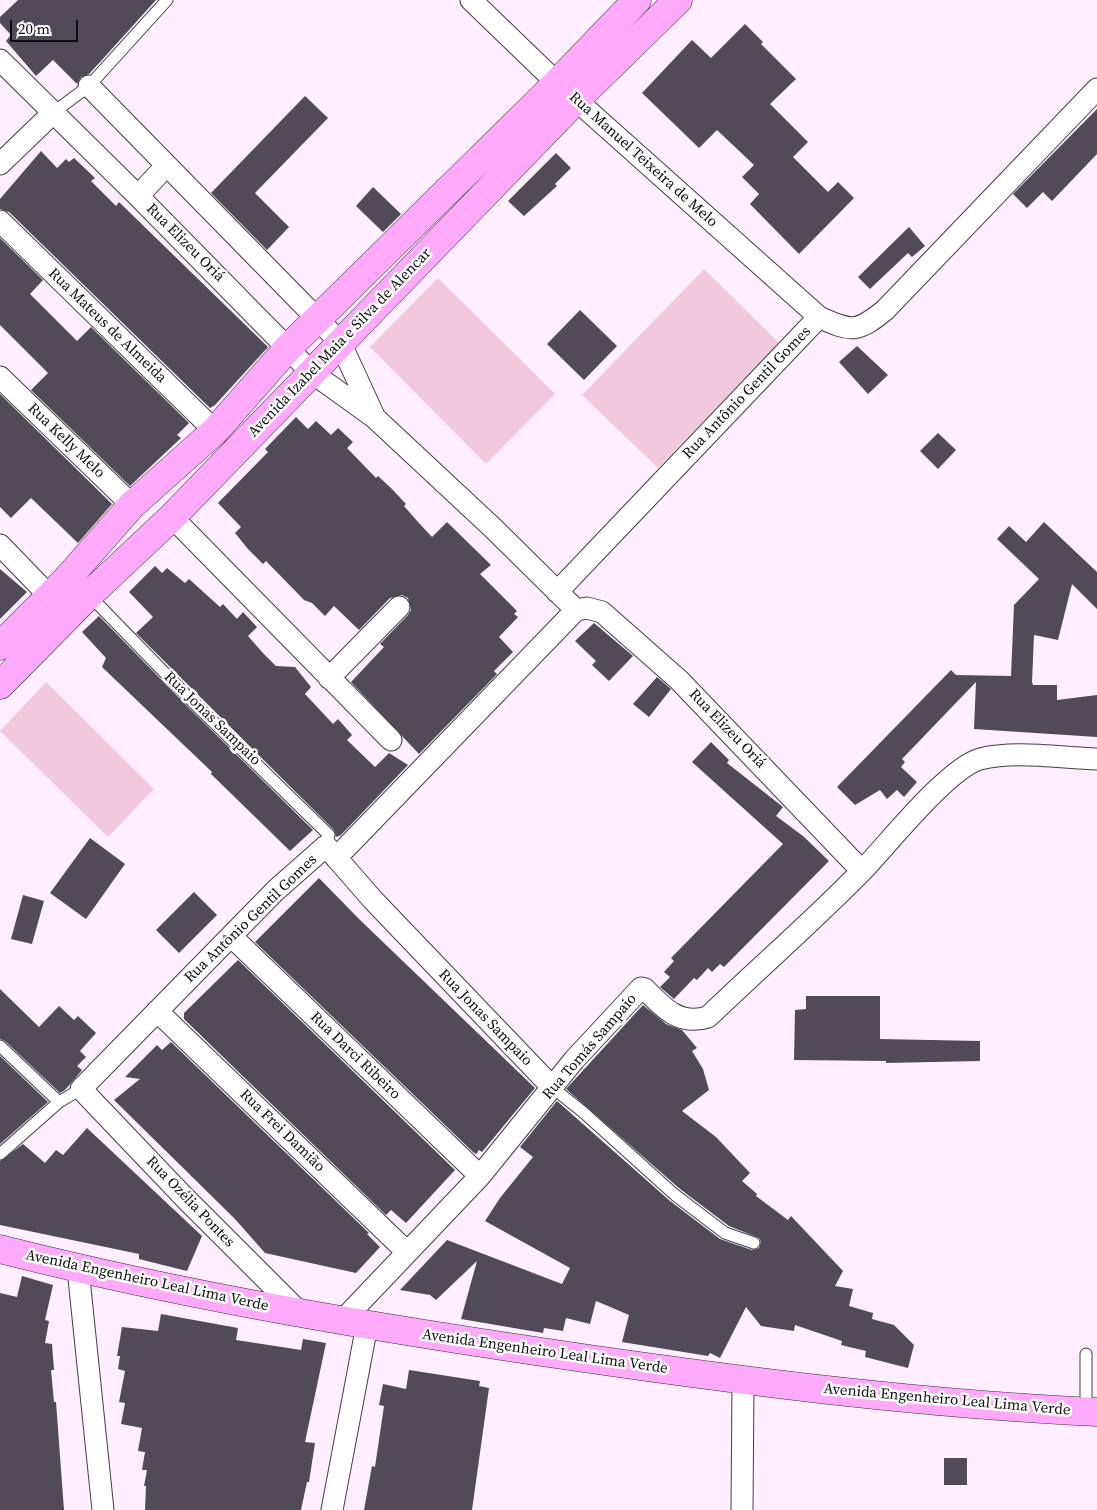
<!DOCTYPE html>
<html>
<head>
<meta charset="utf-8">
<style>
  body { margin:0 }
  #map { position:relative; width:1097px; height:1510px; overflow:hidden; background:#feeeff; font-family:"Source Serif 4",serif }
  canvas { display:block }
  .scale { position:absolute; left:10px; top:20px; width:68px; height:22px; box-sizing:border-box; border:2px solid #0e0e0e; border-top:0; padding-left:6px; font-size:15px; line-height:18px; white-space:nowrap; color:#0e0e0e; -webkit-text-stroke:4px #fff; paint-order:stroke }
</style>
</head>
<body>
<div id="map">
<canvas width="1097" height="1510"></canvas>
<div class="scale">20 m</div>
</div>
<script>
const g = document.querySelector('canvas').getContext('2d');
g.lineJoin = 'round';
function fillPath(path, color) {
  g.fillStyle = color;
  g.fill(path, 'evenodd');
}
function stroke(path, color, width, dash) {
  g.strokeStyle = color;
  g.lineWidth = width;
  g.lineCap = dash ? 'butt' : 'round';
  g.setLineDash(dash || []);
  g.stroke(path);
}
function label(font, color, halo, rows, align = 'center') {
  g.font = font + ' "Source Serif 4",serif';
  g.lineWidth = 5;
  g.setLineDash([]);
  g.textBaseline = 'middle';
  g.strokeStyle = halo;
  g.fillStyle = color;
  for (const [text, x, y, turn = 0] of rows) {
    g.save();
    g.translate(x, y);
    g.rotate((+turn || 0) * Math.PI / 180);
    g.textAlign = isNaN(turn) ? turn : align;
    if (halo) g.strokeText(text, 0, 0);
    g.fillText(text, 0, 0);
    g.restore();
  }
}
const pitch = new Path2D(`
  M704 269 779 343 658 468 582 395Z
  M438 278 555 394 486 464 370 347Z
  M46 682 154 789 108 837 0 731Z`);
const building = new Path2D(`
  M18 0H156L101 61 89 74 81 77 77 84 53 60 36 76 6 41 11 35 0 23V17Z
  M745 24 763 42 761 44 796 79 770 104 808 142 793 157 828 192 838 182 854 198 799 254 750 204 759 194 742 177 754 165 717 130 699 148 642 93 692 40 711 58Z
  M305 96 328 118 255 193 289 227 267 250 211 193Z
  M1097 109V154L1052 201 1043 192 1027 208 1013 194Z
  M41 151 57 168 66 159 69 162 74 158 95 178 91 181 116 206 119 202 268 347 215 405 210 408 9 212 0 209V199Z
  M556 153 571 168 555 184 557 186 524 216 508 201Z
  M373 187 401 214 383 232 356 206Z
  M909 227 925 246 912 257 908 253 870 289 858 277Z
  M0 238 43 280 30 294 77 341 91 327 189 423 177 435 181 438 130 486 31 390 48 373 0 325Z
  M580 310 617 346 584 380 547 344Z
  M857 346 888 375 868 394 839 362Z
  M0 394 112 504 78 543 31 498 11 518 0 507Z
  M296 417 308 429 316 421 331 435 338 428 353 442 347 448 376 478 378 476 392 489 406 504 404 506 418 522 432 537 447 522 491 565 480 574 517 611 514 614 518 617 499 637 513 652 494 671 497 674 419 754 351 682 384 647 380 644 408 615 411 610 408 598 402 595 390 598 359 630 334 606 325 616 312 603 304 600 266 561 263 564 248 549 235 533 241 527 218 503 268 452 265 449Z
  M938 433 956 450 938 469 920 451Z
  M1044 522 1097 572V609L1072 584 1058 640 1034 635 1032 682 1033 685H1057V700L1097 695V737L974 729 976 682 902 759 905 762 901 767 917 782 904 797 897 790 887 799 880 790 855 805 837 787 951 670 956 675 1011 676 1014 605 1039 579 997 539 1009 526 1026 542Z
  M155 566 162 573 167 568 185 583 189 579 220 607 223 604 237 619 243 612 257 627 248 636 262 652 276 666 295 667 311 687 305 694 333 724 338 719 352 735 347 740 375 767 389 753 408 765 341 835 336 837 334 830 136 633 153 617 129 592Z
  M0 569 27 592 0 619Z
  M99 616 191 710 313 830 290 851 211 774 212 772 102 667 106 658 82 632Z
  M594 623 633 656 609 681 592 665 596 661 575 641Z
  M657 677 671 689 649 717 633 704Z
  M711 742 729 760 727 763 783 807 776 816 803 836 829 861 724 967 720 964 712 972 708 968 697 980 694 978 674 999 660 987 670 977 664 972 674 961 671 958 783 844 692 762Z
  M90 838 125 864 86 919 50 893Z
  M319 878 359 919 535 1088 482 1152 479 1150 476 1154 473 1152 255 942Z
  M194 892 217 915 179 953 156 930Z
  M23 895 44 901 32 944 11 939Z
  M238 960 455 1170 406 1223 391 1210 386 1215 184 1019V1013Z
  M0 989 39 1027 59 1006 74 1020 78 1016 96 1033 80 1051 86 1057 77 1066 82 1070 65 1090 60 1093 5 1041 0 1039Z
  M806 996H880V1039L980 1041V1061L886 1063V1061L794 1060 795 1010 806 1009Z
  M643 1005 666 1024 682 1030 697 1048 692 1051 703 1069 709 1090 682 1111 716 1137 750 1173 742 1181 757 1194 756 1196 788 1220 791 1216 843 1271 835 1286 853 1289 849 1306 873 1313 872 1319 894 1325 914 1345 908 1368 865 1357 866 1351 841 1345 842 1341 795 1325 794 1331 761 1326 746 1307 720 1358 710 1353 708 1356 622 1342 629 1315 596 1301 590 1324 566 1318 563 1331 544 1328 543 1333 461 1319 477 1261 436 1300 430 1295 400 1290 447 1240 562 1284 570 1268 485 1221 500 1198 533 1157 520 1147 557 1101 670 1201 720 1239 752 1250 759 1248 761 1242 759 1238 729 1226 680 1189 566 1089Z
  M171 1042 369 1233 367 1234 380 1247 356 1273 265 1253 235 1219 114 1100 140 1079 125 1077 157 1045 162 1050Z
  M0 1056 48 1102 0 1144Z
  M87 1128 202 1236 187 1271 139 1259V1254L0 1225V1161L23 1144 45 1163 56 1150 63 1155Z
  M22 1276 53 1285 45 1320 49 1321 45 1343 52 1344 54 1370H51L54 1402H56L64 1510H0V1293L17 1297Z
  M161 1314 238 1328 236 1340 301 1350 303 1339 326 1343 305 1442 315 1443 309 1482H307L301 1510H145L146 1486H144L147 1470H142L145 1452 138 1451 142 1428 121 1424 125 1403 119 1402 125 1371 118 1369 120 1356H117L122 1327 158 1331Z
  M409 1370 480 1381 479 1386 489 1388 472 1510H364L372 1466 375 1467 384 1406 379 1405 383 1384 406 1389Z
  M944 1458H967V1485H944Z`);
const lane = new Path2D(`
  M54 112 89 86 167 0
  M89 595 196 705 329 835 326 846
  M0 1046 59 1102
  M553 1088 583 1112 675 1195 725 1233 754 1243
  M0 1154 59 1102 81 1089
  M1086 1412V1354`);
const street = new Path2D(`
  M471 0 557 83 819 317C851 332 857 333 885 310L1097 89
  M0 60 138 196 311 372 375 418 494 529 576 610
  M89 86 340 342 374 416
  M0 164 54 112
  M138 196 166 166
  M0 221 215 431
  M0 377 132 505
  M172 517 391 740
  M0 545 59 606
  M557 592 819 317
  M576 610 587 608 602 612 679 680 862 871
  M329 678 399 607
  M336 858 576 610
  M231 936 480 1176
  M157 1011 407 1252
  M78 1269 103 1510
  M300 1313 184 1197 81 1089 276 890 326 846 373 900 553 1088
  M343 1320 480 1176 574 1060 641 988 645 989C663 1008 680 1026 708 1017 759 968 813 921 862 871 888 844 948 768 980 759 1014 750 1061 758 1097 759
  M332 1510 367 1325
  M742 1510 743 1381`);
const secondary = new Path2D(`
  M0 646 66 580 132 505 215 431 288 348 557 83 637 0
  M0 685 89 595 172 517 576 100 678 0
  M0 1249C189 1297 383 1329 576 1357 749 1382 922 1404 1097 1412`);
const streetNames = [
  ["Rua Manuel Teixeira de Melo",643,160,42],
  ["Rua Elizeu Oriá",185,243,45],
  ["Rua Mateus de Almeida",107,326,44],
  ["Avenida Izabel Maia e Silva de Alencar",340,343,-46],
  ["Rua Antônio Gentil Gomes",747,393,-46],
  ["Rua Kelly Melo",66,441,44],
  ["Rua Jonas Sampaio",212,719,44],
  ["Rua Elizeu Oriá",727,729,46],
  ["Rua Antônio Gentil Gomes",251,919,-44],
  ["Rua Jonas Sampaio",485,1018,46],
  ["Rua Tomás Sampaio",590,1047,-49],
  ["Rua Darci Ribeiro",355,1056,44],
  ["Rua Frei Damião",282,1131,44],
  ["Rua Ozélia Pontes",190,1202,46],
  ["Avenida Engenheiro Leal Lima Verde",147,1281,12],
  ["Avenida Engenheiro Leal Lima Verde",545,1352,8],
  ["Avenida Engenheiro Leal Lima Verde",947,1400,5]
];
fillPath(pitch, '#f2c8dd');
fillPath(building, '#514a57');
stroke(lane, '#414141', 13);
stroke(street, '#414141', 23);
stroke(secondary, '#303030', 29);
stroke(lane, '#fff', 11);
stroke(street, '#fff', 21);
stroke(secondary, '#ffa9fb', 28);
label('15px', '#0e0e0e', '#fff', streetNames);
</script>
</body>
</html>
